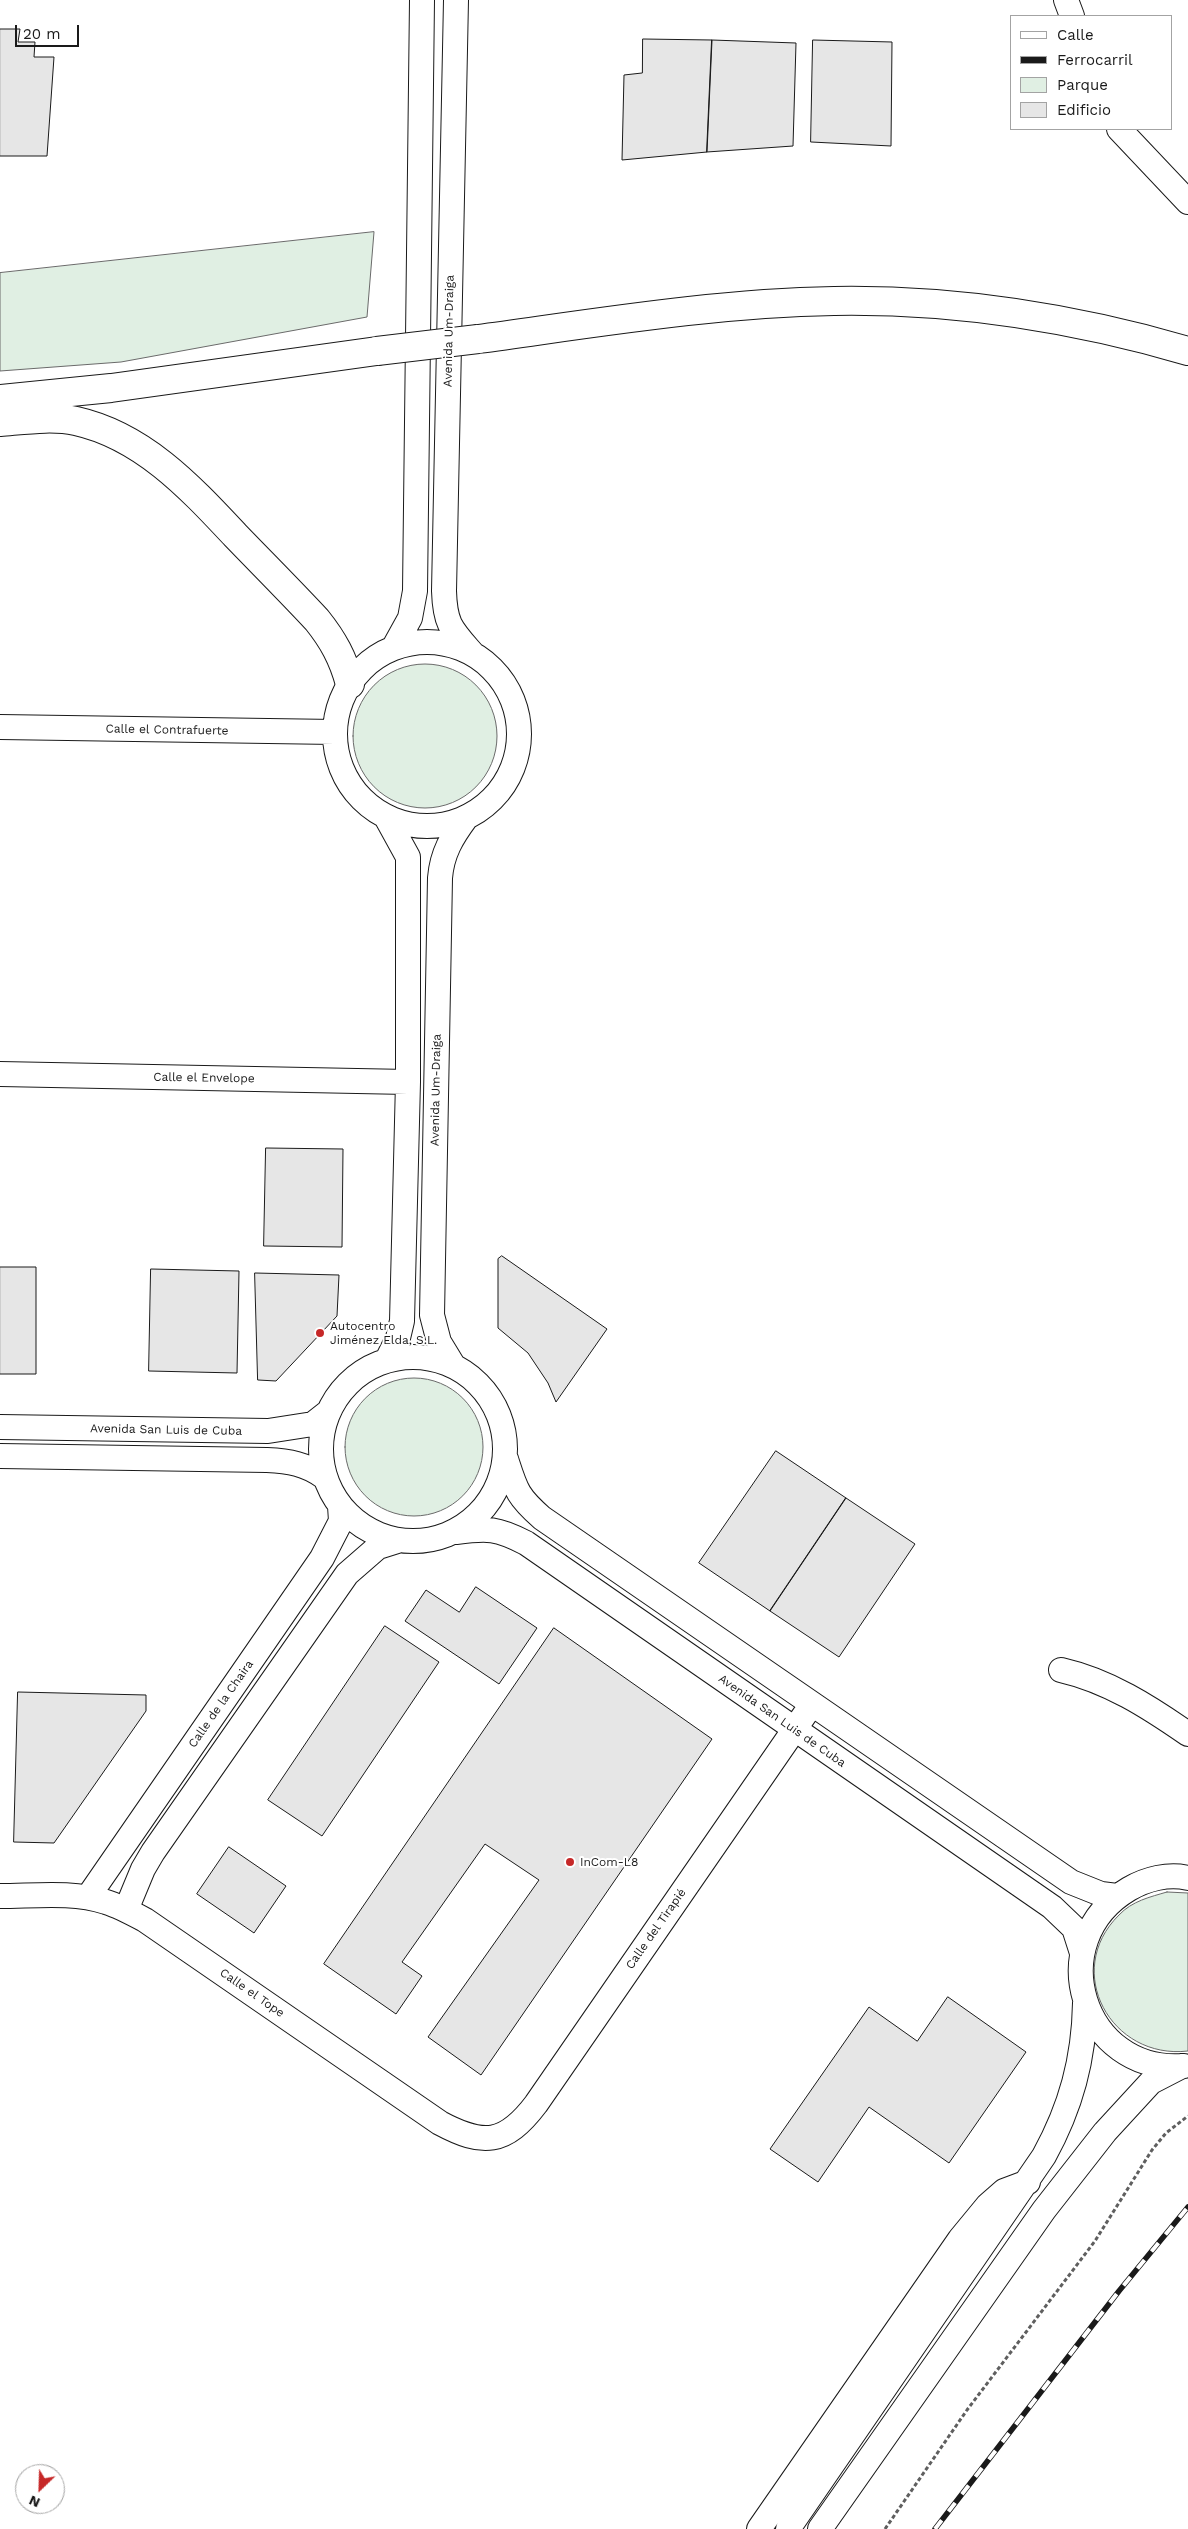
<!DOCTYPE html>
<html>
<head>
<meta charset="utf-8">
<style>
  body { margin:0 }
  #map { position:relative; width:1188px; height:2529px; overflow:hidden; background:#fff; font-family:"Work Sans",sans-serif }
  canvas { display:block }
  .legend { position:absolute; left:1010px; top:15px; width:162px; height:115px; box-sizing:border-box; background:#fff; border:1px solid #a3a3a3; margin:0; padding:6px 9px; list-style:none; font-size:15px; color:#1a1a1a }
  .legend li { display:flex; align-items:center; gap:10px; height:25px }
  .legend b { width:25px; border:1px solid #a3a3a3 }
  .north { position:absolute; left:15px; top:2464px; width:50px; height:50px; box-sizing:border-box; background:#fff; border:1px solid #a3a3a3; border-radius:50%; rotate:204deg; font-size:14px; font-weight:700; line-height:20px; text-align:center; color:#1a1a1a }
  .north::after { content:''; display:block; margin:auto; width:18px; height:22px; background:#c62828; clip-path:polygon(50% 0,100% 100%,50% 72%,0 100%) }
  .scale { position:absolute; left:15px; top:25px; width:64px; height:22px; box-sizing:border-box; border:2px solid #1a1a1a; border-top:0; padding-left:6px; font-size:15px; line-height:18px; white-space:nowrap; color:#1a1a1a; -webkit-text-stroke:4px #fff; paint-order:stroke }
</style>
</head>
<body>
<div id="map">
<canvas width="1188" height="2529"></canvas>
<ul class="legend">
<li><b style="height:6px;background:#fff"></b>Calle</li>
<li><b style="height:6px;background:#1a1a1a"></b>Ferrocarril</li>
<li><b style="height:14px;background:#e0efe3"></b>Parque</li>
<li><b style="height:14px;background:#e6e6e6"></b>Edificio</li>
</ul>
<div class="north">N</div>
<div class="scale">20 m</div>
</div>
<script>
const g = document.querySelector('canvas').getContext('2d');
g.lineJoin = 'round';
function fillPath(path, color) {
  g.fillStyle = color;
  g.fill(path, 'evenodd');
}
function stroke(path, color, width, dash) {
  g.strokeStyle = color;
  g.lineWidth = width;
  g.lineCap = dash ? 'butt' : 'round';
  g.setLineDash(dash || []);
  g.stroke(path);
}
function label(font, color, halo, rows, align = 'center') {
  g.font = font + ' "Work Sans",sans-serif';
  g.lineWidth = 4;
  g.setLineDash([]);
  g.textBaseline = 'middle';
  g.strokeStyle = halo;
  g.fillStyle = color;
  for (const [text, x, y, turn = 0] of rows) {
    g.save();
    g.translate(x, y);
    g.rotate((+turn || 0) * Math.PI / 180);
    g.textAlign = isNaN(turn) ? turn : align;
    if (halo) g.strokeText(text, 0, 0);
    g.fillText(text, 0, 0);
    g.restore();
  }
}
const green = new Path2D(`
  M374 232 367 317 121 362 0 371V273Z
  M353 736a72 72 0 1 1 144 0a72 72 0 1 1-144 0Z
  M345 1447a69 69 0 1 1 138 0a69 69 0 1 1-138 0Z
  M1167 1892 1188 1893V2051C1111 2060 1062 1971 1119 1915 1132 1901 1150 1897 1167 1892Z`);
const building = new Path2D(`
  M0 29H20L18 42H35L34 57H54L47 156H0Z
  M643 39 712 40 707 152 622 160 624 75 642 73Z
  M712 40 796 43 793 146 707 152Z
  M813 40 892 42 891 146 811 142Z
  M266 1148 343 1149 342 1247 264 1246Z
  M502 1256 607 1329 556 1402 548 1383 528 1353 498 1328V1259Z
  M0 1267H36V1374H0Z
  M151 1269 239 1271 237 1373 149 1371Z
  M255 1273 339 1275 337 1316 276 1381 258 1380Z
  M776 1451 846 1498 770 1611 699 1563Z
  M846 1498 915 1544 839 1657 770 1611Z
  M476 1587 537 1628 499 1684 405 1621 426 1590 459 1612Z
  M385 1626 439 1662 322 1836 268 1800Z
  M554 1628 712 1739 481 2075 428 2037 539 1880 485 1844 402 1962 422 1976 396 2014 324 1964Z
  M18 1692 146 1695V1711L54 1843 14 1842Z
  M229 1847 286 1886 254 1933 197 1894Z
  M948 1997 1026 2052 949 2163 869 2107 818 2182 770 2149 869 2007 917 2041Z`);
const path = new Path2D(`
  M885 2529 967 2410 1095 2241 1152 2150 1166 2133 1188 2116`);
const minor = new Path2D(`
  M456 0 444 591C445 624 451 629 472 653
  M1066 0 1072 16
  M1119 129 1188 202
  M335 734a92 92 0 1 1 184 0a92 92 0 1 1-184 0Z
  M394 647 410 618 415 591 422 0
  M0 727 335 732
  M386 817 408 857V1082L402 1321 398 1338 387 1360
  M0 1074 408 1082
  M321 1449a92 92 0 1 1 184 0a92 92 0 1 1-184 0Z
  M453 1365 439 1342 432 1315 440 878C442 853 452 837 466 818
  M0 1427 268 1431 313 1424 327 1413
  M0 1456 267 1460C289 1461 306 1464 324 1477
  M506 1459C516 1490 517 1496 542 1518L1071 1882 1101 1894 1117 1896
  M456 1532C488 1528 497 1528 526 1543L1052 1907 1074 1928 1082 1953
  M1061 1670C1109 1681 1149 1707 1188 1734
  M0 1896C34 1896 73 1891 106 1902 119 1906 132 1913 145 1920L440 2123C483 2146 505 2145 536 2104L812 1704
  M88 1897 322 1558 341 1521 340 1506
  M126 1910 143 1869 153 1852 347 1574 378 1547 397 1541
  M1184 2066C1082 2074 1041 1941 1129 1889 1146 1879 1169 1873 1188 1878
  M759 2529 960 2239 988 2205 1004 2191 1028 2182
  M788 2529 1044 2156C1071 2107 1084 2059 1085 2003
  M820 2529 1044 2210 1105 2132 1151 2082 1182 2066`);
const major = new Path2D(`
  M478 339C596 323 715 303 834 301 954 299 1074 318 1188 351
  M0 399 111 388 377 351
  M0 422C25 420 52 416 76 421 143 436 190 487 235 535 262 563 290 591 317 620 333 640 343 658 350 684`);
const rail = new Path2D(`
  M935 2529 1119 2291 1188 2207`);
const majorBridge = new Path2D(`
  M377 351 478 339`);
const markers = [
  [320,1333,5,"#c62828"],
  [570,1862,5,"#c62828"]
];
const streetNames = [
  ["Avenida Um-Draiga",449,331,-89],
  ["Calle el Contrafuerte",167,730,1],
  ["Calle el Envelope",204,1078,1],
  ["Avenida Um-Draiga",436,1090,-89],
  ["Avenida San Luis de Cuba",166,1430,1],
  ["Calle de la Chaira",221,1704,-55],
  ["Avenida San Luis de Cuba",782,1721,35],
  ["Calle del Tirapié",656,1929,-55],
  ["Calle el Tope",252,1993,35]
];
const poiNames = [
  ["Autocentro",330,1326],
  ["Jiménez Elda, S.L.",330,1340],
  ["InCom-L8",580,1862]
];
fillPath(green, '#e0efe3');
stroke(green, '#6a6a6a', 1);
fillPath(building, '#e6e6e6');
stroke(building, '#1a1a1a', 1);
stroke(minor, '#1a1a1a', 26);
stroke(major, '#1a1a1a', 30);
stroke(path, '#5f5f5f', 3, [4, 2.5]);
stroke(minor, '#fff', 24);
stroke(major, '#fff', 28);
stroke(rail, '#1a1a1a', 5.5);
stroke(rail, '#fff', 4, [11]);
stroke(majorBridge, '#1a1a1a', 30, []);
stroke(majorBridge, '#fff', 28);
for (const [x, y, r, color] of markers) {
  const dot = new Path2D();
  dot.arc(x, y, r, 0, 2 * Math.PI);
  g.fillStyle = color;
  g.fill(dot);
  stroke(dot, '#fff', 2);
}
label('12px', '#1a1a1a', '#fff', streetNames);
label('12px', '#1a1a1a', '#fff', poiNames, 'left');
</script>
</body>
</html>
